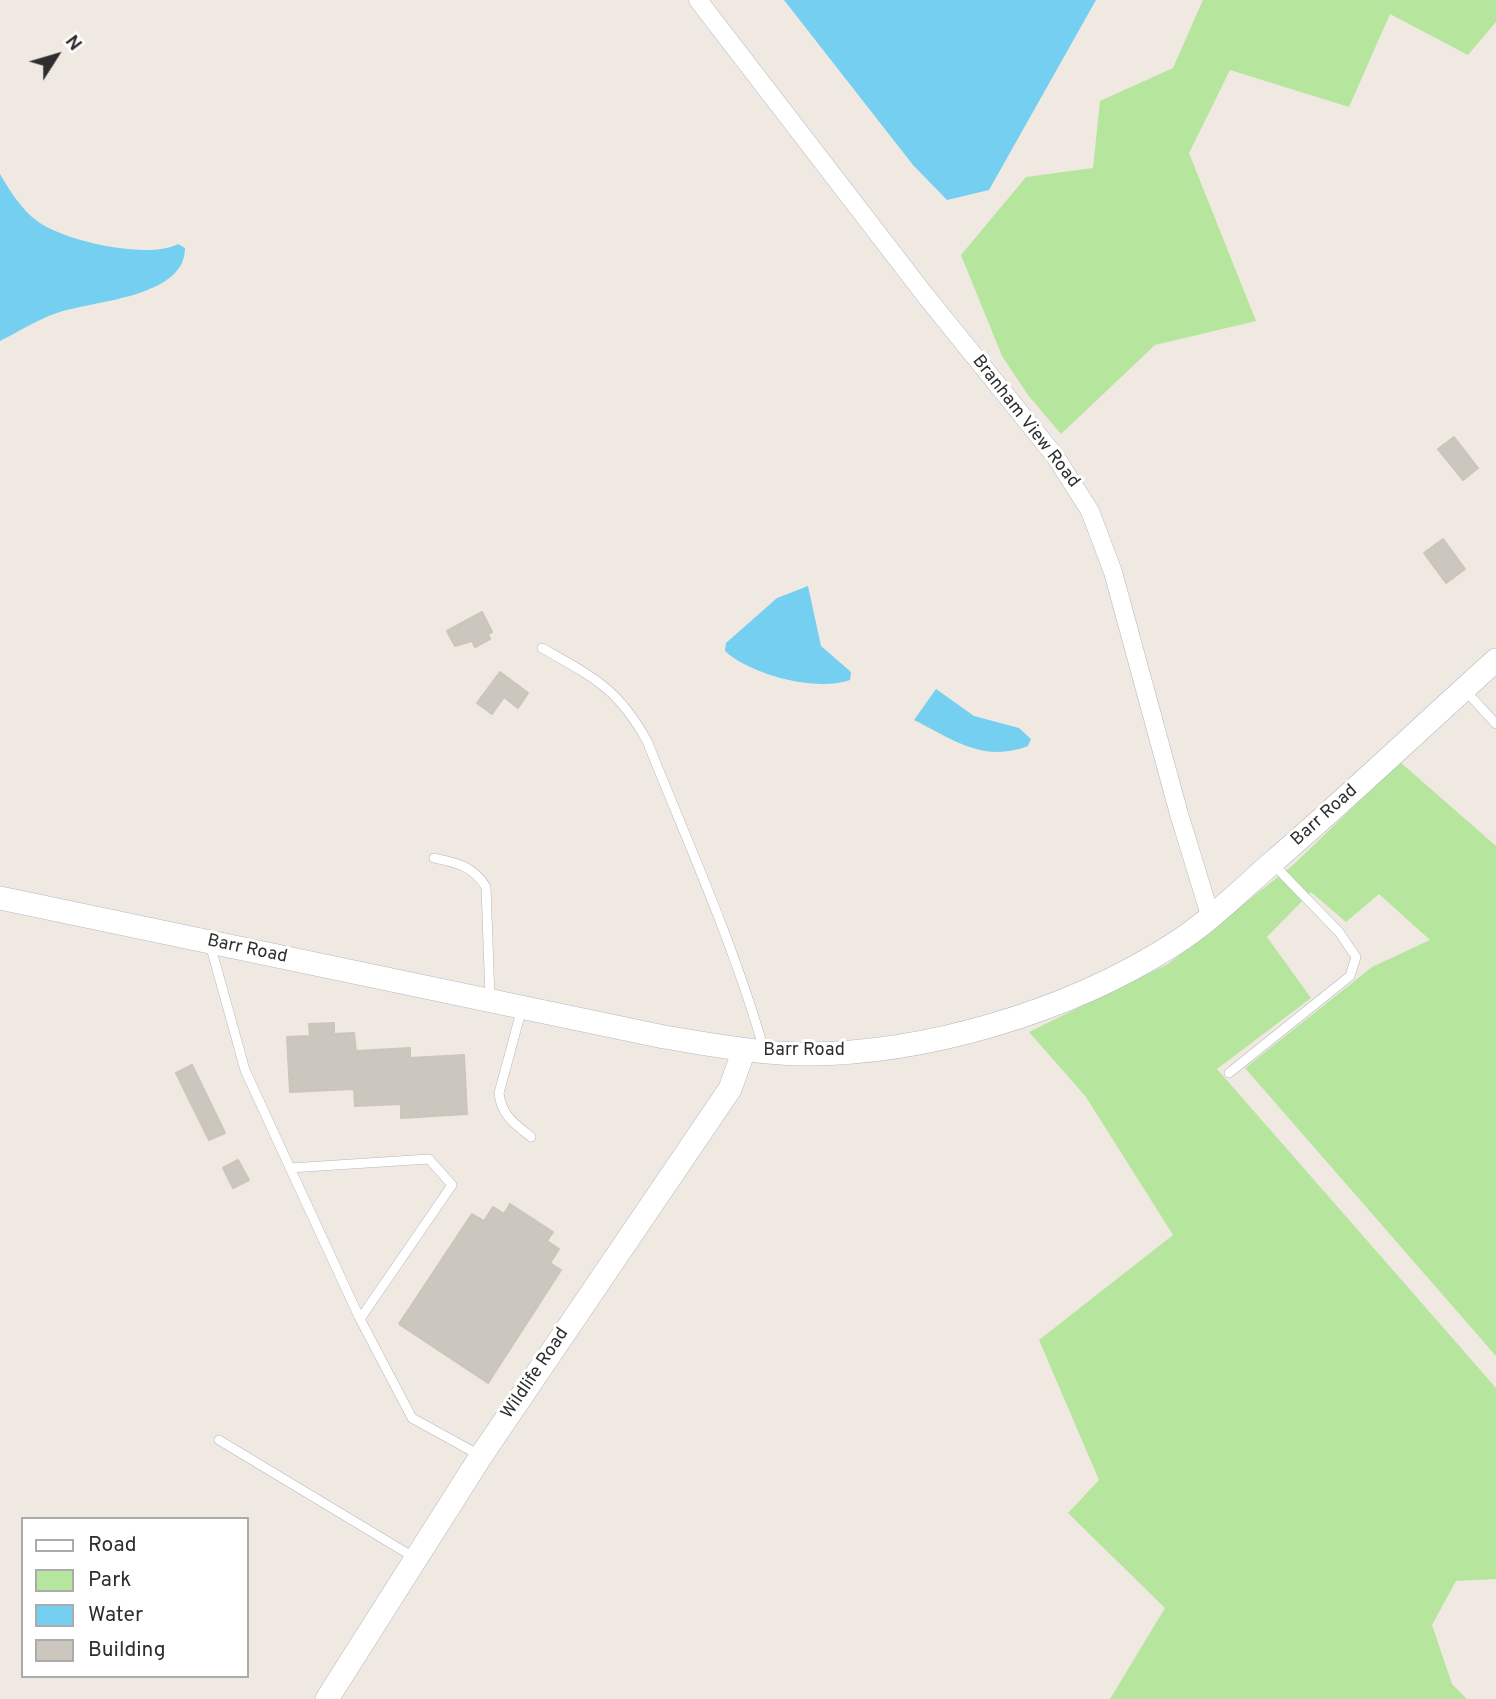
<!DOCTYPE html>
<html>
<head>
<meta charset="utf-8">
<style>
  body { margin:0 }
  #map { position:relative; width:1496px; height:1699px; overflow:hidden; background:#efe9e1; font-family:Overpass,sans-serif }
  canvas { display:block }
  .legend { position:absolute; left:21px; top:1517px; width:228px; height:161px; box-sizing:border-box; background:#fff; border:2px solid #ababab; margin:0; padding:9px 12px; list-style:none; font-size:21px; color:#2e2e2e }
  .legend li { display:flex; align-items:center; gap:14px; height:35px }
  .legend b { width:35px; border:2px solid #ababab }
  .north { position:absolute; left:21px; top:21px; width:70px; height:70px; -webkit-text-stroke:5px #fff; paint-order:stroke; rotate:53deg; font-size:19px; font-weight:700; line-height:28px; text-align:center; color:#2e2e2e }
  .north::after { content:''; display:block; margin:auto; width:24px; height:32px; background:#2e2e2e; clip-path:polygon(50% 0,100% 100%,50% 72%,0 100%) }
</style>
</head>
<body>
<div id="map">
<canvas width="1496" height="1699"></canvas>
<ul class="legend">
<li><b style="height:9px;background:#fff"></b>Road</li>
<li><b style="height:19px;background:#b6e59e"></b>Park</li>
<li><b style="height:19px;background:#75cff0"></b>Water</li>
<li><b style="height:19px;background:#cbc7bf"></b>Building</li>
</ul>
<div class="north">N</div>
</div>
<script>
const g = document.querySelector('canvas').getContext('2d');
g.lineJoin = 'round';
function fillPath(path, color) {
  g.fillStyle = color;
  g.fill(path, 'evenodd');
}
function stroke(path, color, width, dash) {
  g.strokeStyle = color;
  g.lineWidth = width;
  g.lineCap = dash ? 'butt' : 'round';
  g.setLineDash(dash || []);
  g.stroke(path);
}
function label(font, color, halo, rows, align = 'center') {
  g.font = font + ' Overpass,sans-serif';
  g.lineWidth = 6;
  g.setLineDash([]);
  g.textBaseline = 'middle';
  g.strokeStyle = halo;
  g.fillStyle = color;
  for (const [text, x, y, turn = 0] of rows) {
    g.save();
    g.translate(x, y);
    g.rotate((+turn || 0) * Math.PI / 180);
    g.textAlign = isNaN(turn) ? turn : align;
    if (halo) g.strokeText(text, 0, 0);
    g.fillText(text, 0, 0);
    g.restore();
  }
}
const green = new Path2D(`
  M1203 0H1496V22L1468 55 1390 14 1349 107 1230 70 1189 153 1256 321 1155 345 1061 434 1028 395 1002 356 961 255 1026 177 1093 168 1100 101 1173 68Z
  M1400 762 1496 846V1356L1245 1068 1372 967 1430 940 1379 894 1346 922 1311 892 1267 937 1311 998 1217 1069 1496 1388V1579L1456 1581 1432 1625 1452 1684 1467 1699H1110L1165 1608 1068 1513 1099 1480 1039 1340 1173 1235 1086 1097 1029 1032 1168 964 1293 865Z`);
const water = new Path2D(`
  M784 0H1096L989 190 947 200 913 165Z
  M0 174C10 191 21 209 37 221 64 241 148 260 178 244L185 248C185 299 91 300 54 314 35 321 18 332 0 341Z
  M808 586 821 646 851 672 850 680C816 692 751 675 725 651L726 643 777 598Z
  M936 689 974 716 1019 728 1031 739 1028 746C983 763 954 740 914 720Z`);
const building = new Path2D(`
  M1454 437 1478 468 1463 480 1438 449Z
  M1443 539 1465 569 1446 583 1424 553Z
  M482 612 492 632 488 634 490 639 475 647 472 641 455 646 447 631Z
  M500 672 528 693 518 708 504 697 492 714 477 703Z
  M334 1023V1034L354 1033 356 1051 410 1048V1058L464 1055 467 1114 401 1118V1104L355 1106 354 1089 290 1092 287 1037 310 1036 309 1024Z
  M192 1065 225 1133 209 1140 176 1073Z
  M238 1160 249 1180 233 1188 223 1168Z
  M510 1204 553 1232 547 1241 559 1249 550 1263 561 1270 488 1383 399 1324 472 1214 484 1221 493 1207 504 1214Z`);
const service = new Path2D(`
  M542 648C593 677 618 688 647 741 688 843 734 945 764 1050
  M1464 689 1496 724
  M434 858C458 863 473 866 486 887L490 998
  M210 944 245 1070 290 1168 429 1159 452 1185 360 1319 412 1418 481 1456
  M522 1008 499 1093C501 1115 515 1124 531 1137
  M1229 1073 1350 976 1356 957 1339 932 1272 863
  M290 1168 360 1319
  M219 1440 415 1558`);
const minor = new Path2D(`
  M698 0 925 295 1055 456 1090 511 1113 572 1179 814 1210 915`);
const tertiary = new Path2D(`
  M0 898 664 1037C709 1044 754 1053 800 1054 923 1055 1067 1012 1171 946 1208 923 1240 891 1273 862 1349 796 1422 727 1496 660
  M327 1699 481 1456 730 1089 744 1050`);
const streetNames = [
  ["Branham View Road",1025,422,52],
  ["Barr Road",1325,816,-42],
  ["Barr Road",247,950,12],
  ["Barr Road",804,1051],
  ["Wildlife Road",536,1374,-56]
];
fillPath(green, '#b6e59e');
fillPath(water, '#75cff0');
fillPath(building, '#cbc7bf');
stroke(building, '#cbc5ba', 2);
stroke(service, '#b4b7c1', 10);
stroke(minor, '#b4b7c1', 19);
stroke(tertiary, '#b4b7c1', 24);
stroke(service, '#fff', 9);
stroke(minor, '#fff', 18);
stroke(tertiary, '#fff', 23);
label('18px', '#2e2e2e', '#fff', streetNames);
</script>
</body>
</html>
